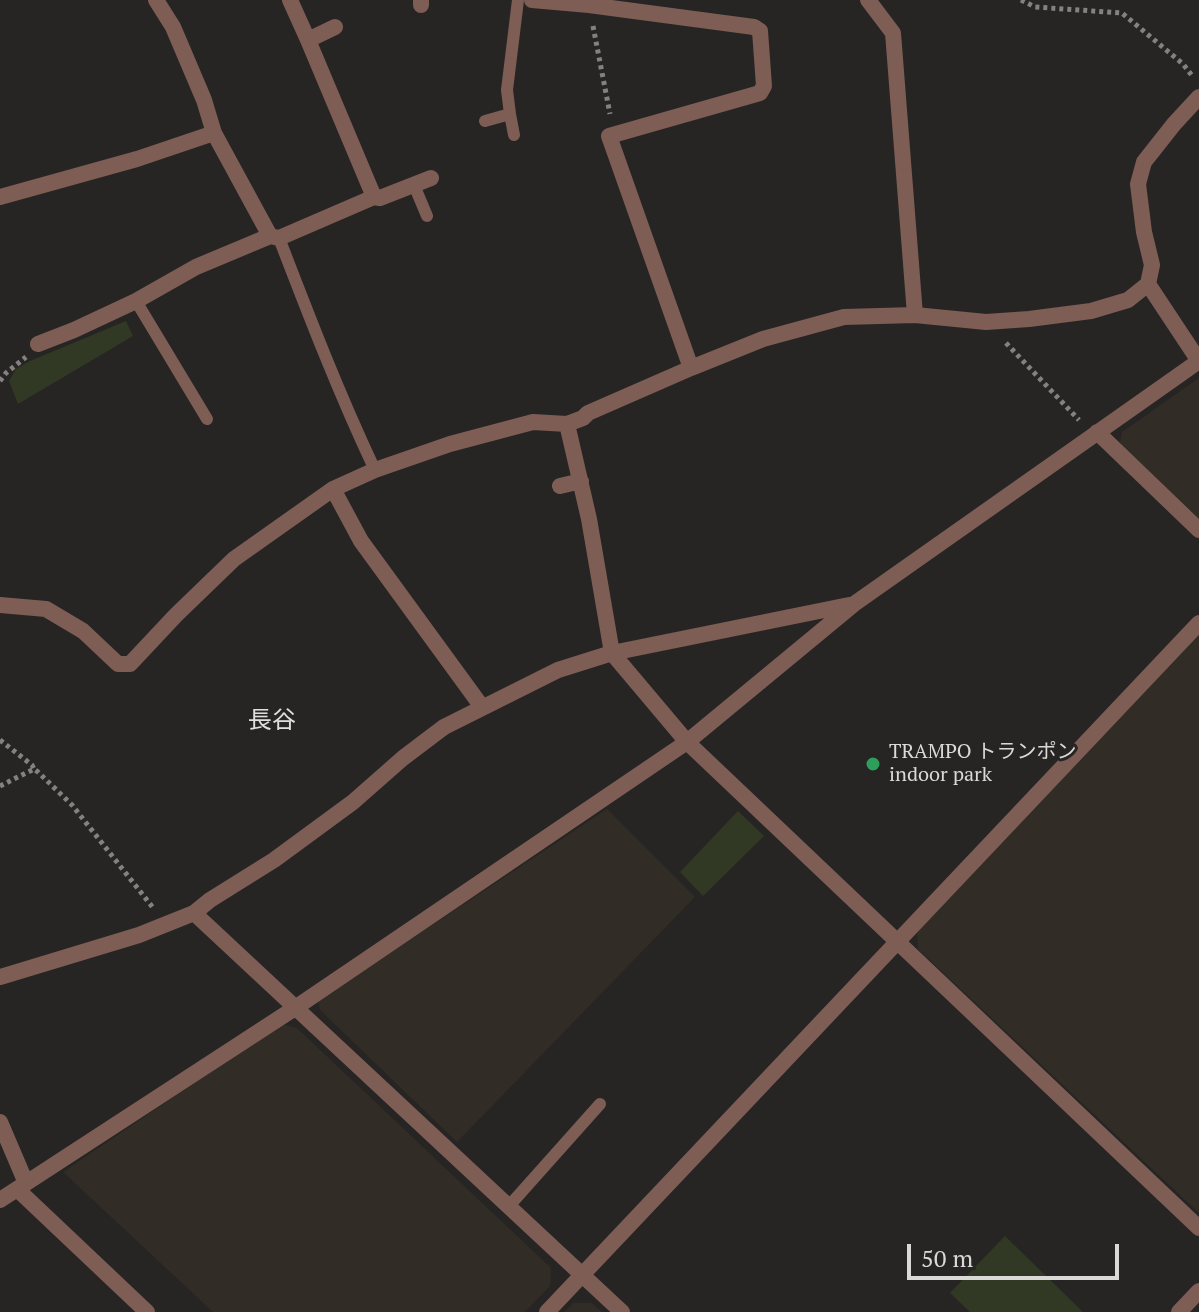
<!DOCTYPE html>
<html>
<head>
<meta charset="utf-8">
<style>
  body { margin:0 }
  #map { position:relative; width:1199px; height:1312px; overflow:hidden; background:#262523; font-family:"PT Serif",serif }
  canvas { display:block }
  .scale { position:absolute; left:907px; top:1244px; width:212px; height:36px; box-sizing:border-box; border:4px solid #dad9d7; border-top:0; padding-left:10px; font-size:24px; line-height:28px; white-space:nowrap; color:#dad9d7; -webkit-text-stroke:6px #262523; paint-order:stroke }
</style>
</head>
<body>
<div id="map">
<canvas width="1199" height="1312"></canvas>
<div class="scale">50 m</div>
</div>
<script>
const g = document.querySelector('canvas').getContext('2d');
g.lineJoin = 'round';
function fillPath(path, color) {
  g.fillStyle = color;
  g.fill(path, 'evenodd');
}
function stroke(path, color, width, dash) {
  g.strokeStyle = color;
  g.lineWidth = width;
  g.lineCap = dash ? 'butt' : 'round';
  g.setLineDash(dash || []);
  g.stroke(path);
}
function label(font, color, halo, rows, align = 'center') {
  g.font = font + ' "PT Serif","Noto Sans JP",serif';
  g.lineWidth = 6;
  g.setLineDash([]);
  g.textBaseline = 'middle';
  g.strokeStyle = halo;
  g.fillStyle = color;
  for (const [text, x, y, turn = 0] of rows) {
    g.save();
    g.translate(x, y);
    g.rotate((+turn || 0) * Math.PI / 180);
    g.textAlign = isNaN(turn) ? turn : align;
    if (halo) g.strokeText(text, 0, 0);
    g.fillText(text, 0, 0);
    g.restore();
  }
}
const built = new Path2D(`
  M1199 378V519L1120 443 1122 432Z
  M1199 631V1213L918 949 917 930Z
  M607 809 695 897 457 1142 320 1010 318 1001Z
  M281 1024 297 1028 551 1268 550 1286 525 1312H213L63 1172Z
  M573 1303H592L602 1312H564Z`);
const green = new Path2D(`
  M126 321 133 336 18 404 9 381 16 369 30 361Z
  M738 811 764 836 703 896 680 872Z
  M1005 1236 1083 1312H970L950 1293Z`);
const path = new Path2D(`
  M1021 0 1035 7 1122 13 1183 64 1193 77
  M593 26 610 114
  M1006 343 1079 420
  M0 381 6 373 26 357
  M0 740 32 765 34 769
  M0 786 34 769 38 772 72 805 154 909`);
const lane = new Path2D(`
  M510 114 514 135
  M485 121 510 114 507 90 518 0
  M414 185 427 216
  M279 238C309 316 339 394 375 470
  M136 301 207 419
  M509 1206 600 1104`);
const street = new Path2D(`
  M156 0 173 27 204 100 214 133 270 236 279 238 374 197 308 40 290 0
  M532 0 589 5 754 27 760 31 764 86 760 93 609 136 691 368
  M868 0 893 33 915 315
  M421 5V0
  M308 40 335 27
  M1199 97 1174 124 1144 162 1138 184 1144 232 1152 265 1148 284 1199 361
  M0 197 137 159 214 133
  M374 197 380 198 431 178
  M1148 284 1128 300 1091 311 1029 319 986 322 915 315 844 317 763 339 691 368 588 413 583 418 567 424 589 519 612 653 687 742 1199 1228
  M38 344 74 330 136 301 196 267 270 236
  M1097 432 1199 530
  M560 486 581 481
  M333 489 361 541 482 707
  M0 605 46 609 83 631 118 664H130L176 615 234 559 333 489 375 470 450 444 533 422 567 424
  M194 913 622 1312
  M0 977 139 935 194 913 210 900 274 860 353 802 403 758 444 727 558 670 612 653 849 605
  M0 1122 26 1183
  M17 1189 147 1312
  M0 1200 295 1008 687 742 854 604 1199 361
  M547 1312 1199 623
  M1179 1312 1199 1291`);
const markers = [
  [873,764,8,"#2e9e5b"]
];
const poiNames = [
  ["TRAMPO トランポン",889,752],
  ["indoor park",889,775]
];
const quarterNames = [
  ["長谷",272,721]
];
fillPath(built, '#312c25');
fillPath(green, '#313924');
stroke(path, '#838280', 5, [4, 4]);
stroke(lane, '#7e5d55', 12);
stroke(street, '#7e5d55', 16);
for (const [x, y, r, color] of markers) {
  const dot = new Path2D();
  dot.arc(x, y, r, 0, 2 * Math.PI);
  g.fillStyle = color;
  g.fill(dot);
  stroke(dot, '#262523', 3);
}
label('20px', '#dad9d7', '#262523', poiNames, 'left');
label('24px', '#e1dfdc', '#262523', quarterNames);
</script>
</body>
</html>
